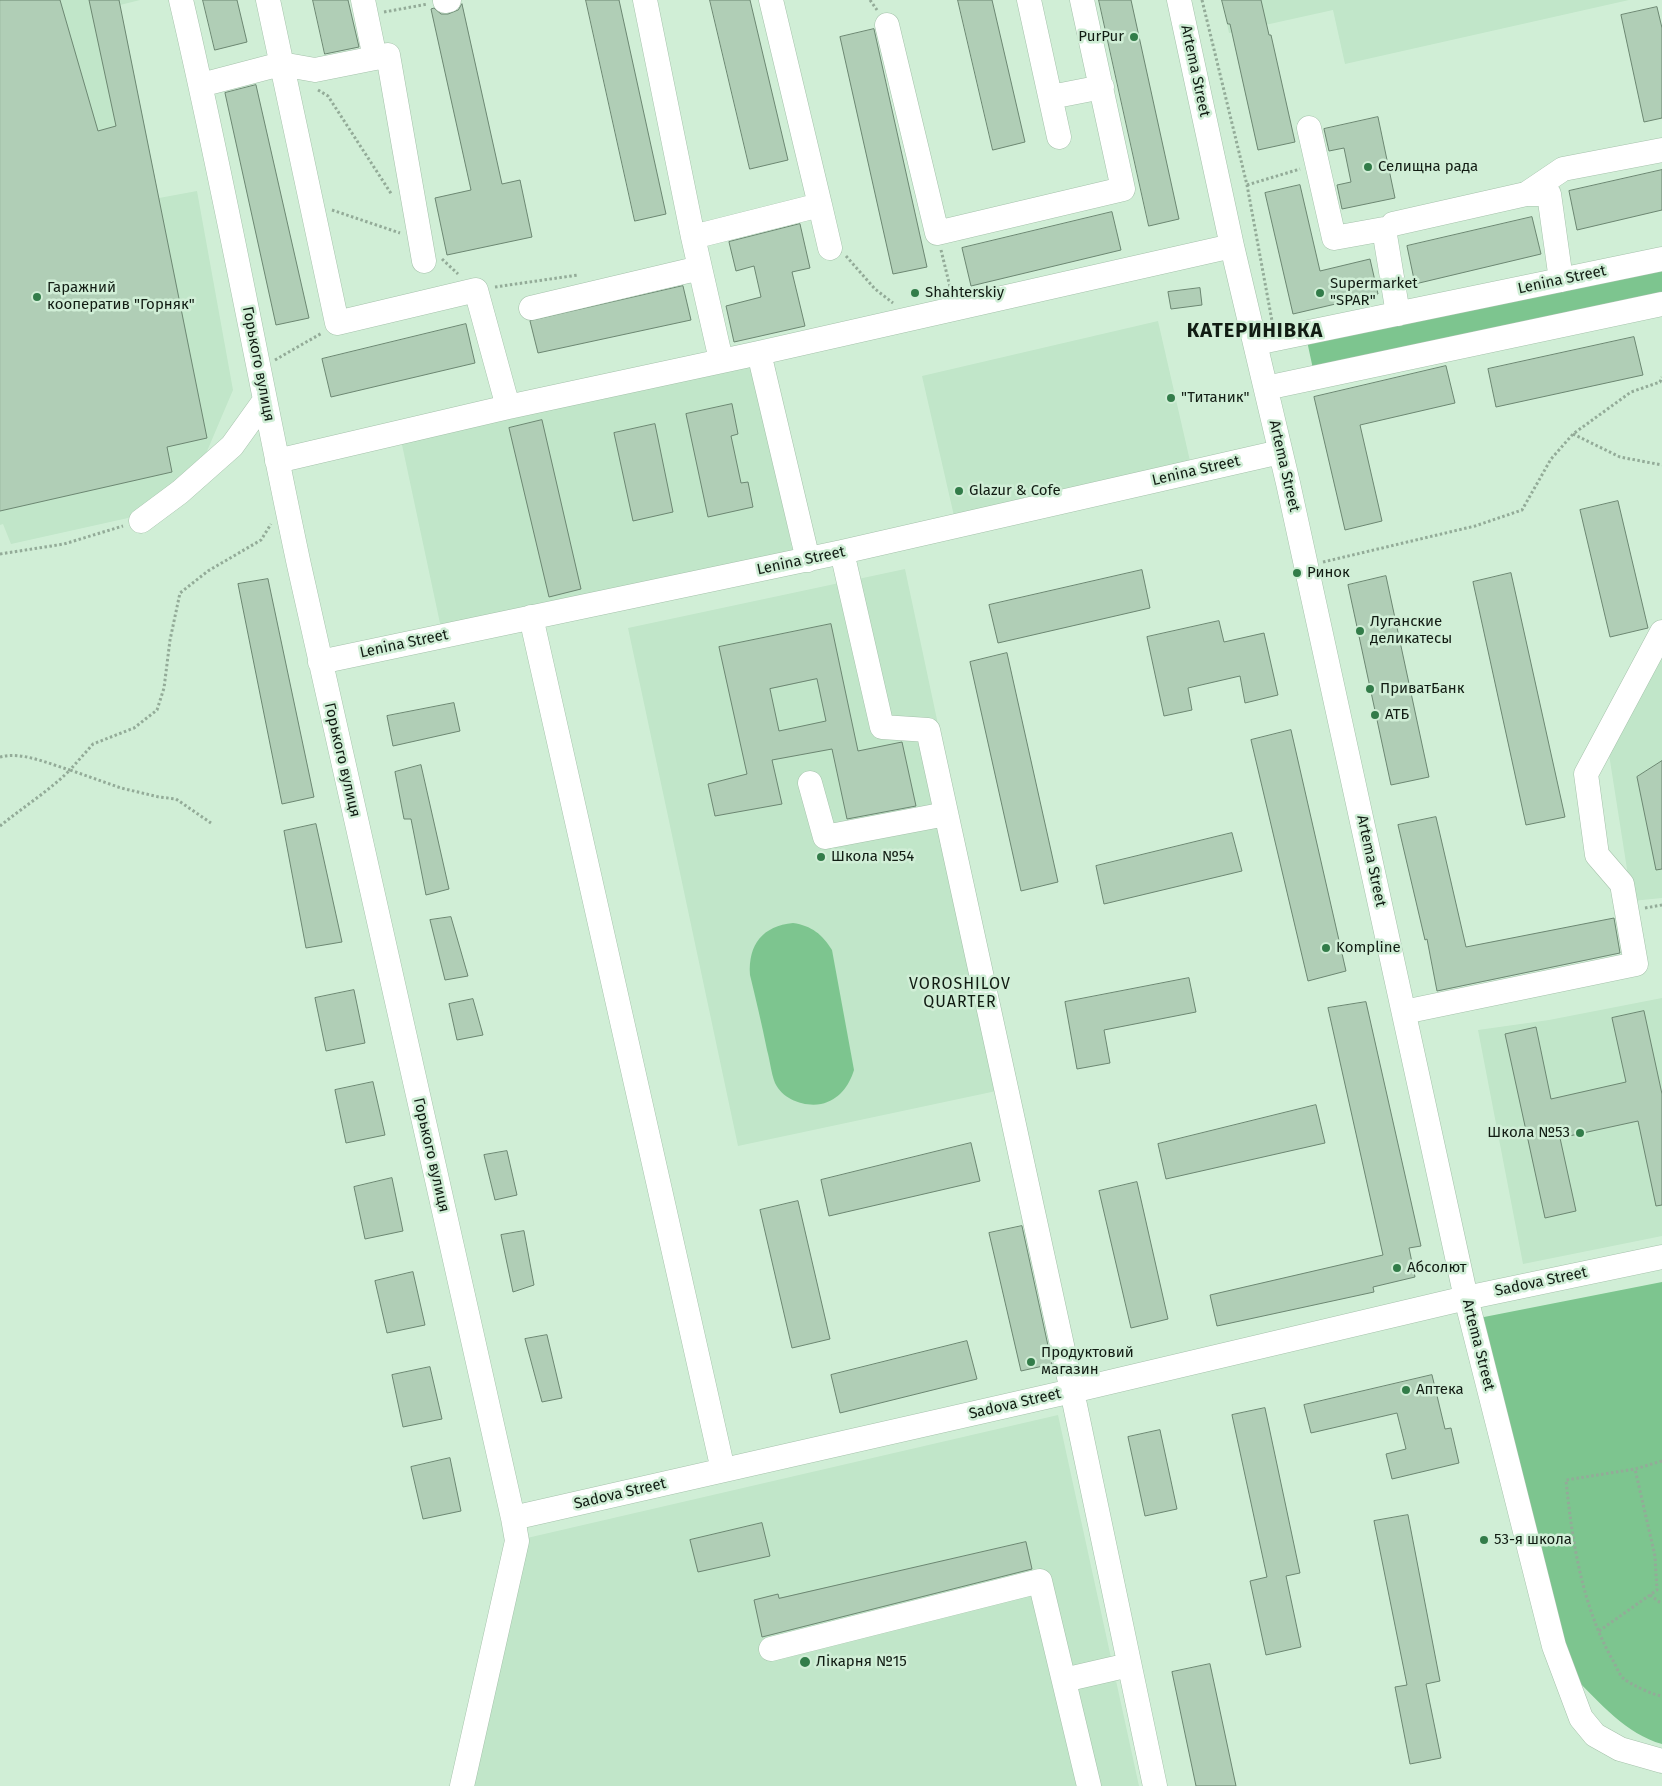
<!DOCTYPE html>
<html>
<head>
<meta charset="utf-8">
<style>
  body { margin:0 }
  canvas { display:block; background:#d0eed6 }
</style>
</head>
<body>
<canvas width="1662" height="1786"></canvas>
<script>
const g = document.querySelector('canvas').getContext('2d');
g.lineJoin = 'round';
function fillPath(path, color) {
  g.fillStyle = color;
  g.fill(path, 'evenodd');
}
function stroke(path, color, width, dash) {
  g.strokeStyle = color;
  g.lineWidth = width;
  g.lineCap = dash ? 'butt' : 'round';
  g.setLineDash(dash || []);
  g.stroke(path);
}
function label(font, color, halo, rows, align = 'center') {
  g.font = font + ' "Fira Sans",sans-serif';
  g.lineWidth = 5;
  g.setLineDash([]);
  g.textBaseline = 'middle';
  g.strokeStyle = halo;
  g.fillStyle = color;
  for (const [text, x, y, turn = 0] of rows) {
    g.save();
    g.translate(x, y);
    g.rotate((+turn || 0) * Math.PI / 180);
    g.textAlign = isNaN(turn) ? turn : align;
    if (halo) g.strokeText(text, 0, 0);
    g.fillText(text, 0, 0);
    g.restore();
  }
}
const built = new Path2D(`
  M0 0H140L120 5 159 198 197 191 233 390 205 456 137 516 11 544 3 524 0 525Z
  M1222 0H1629L1345 64 1333 10 1229 33Z
  M1158 321 1190 461 954 516 922 376Z
  M753 365 793 553 441 628 401 440Z
  M905 569 1015 1087 738 1146 628 628Z
  M1662 647V898L1632 901 1608 748Z
  M1662 998V1236L1523 1264 1478 1030 1549 1020Z
  M1058 1415 1139 1786H470L527 1538Z`);
const green = new Path2D(`
  M1662 265V295L1313 369 1307 341Z
  M793 923C812 926 822 934 832 950L854 1070C849 1086 839 1100 821 1104 805 1107 783 1100 775 1083 771 1073 770 1060 767 1050 762 1025 756 1000 750 975 748 944 763 926 793 923Z
  M1662 1282V1744C1626 1734 1600 1703 1574 1677L1479 1318Z`);
const building = new Path2D(`
  M0 0H60L98 131 116 126 89 0H119L207 438 167 447 172 472 0 511Z
  M203 0H237L247 42 215 50Z
  M313 0H348L359 47 325 54Z
  M586 0H619L666 214 635 221Z
  M710 0H750L788 160 750 169Z
  M958 0H992L1025 142 993 150Z
  M1099 0H1131L1179 219 1149 226Z
  M1222 0H1261L1269 35H1271L1295 142 1258 150 1230 24H1228Z
  M462 4 502 184 520 180 532 237 447 255 435 198 471 190 431 9 434 8 441 14H448L458 10Z
  M1657 7 1662 28V118L1644 122 1621 15Z
  M874 29 927 267 893 274 840 37Z
  M256 85 309 318 276 325 225 93Z
  M1378 117 1395 198 1342 209 1337 185 1351 182 1344 148 1329 151 1324 129Z
  M1662 170V210L1577 230 1569 191Z
  M1300 185 1320 271 1370 259 1378 294 1293 314 1265 193Z
  M1112 212 1121 250 971 286 962 248Z
  M1532 217 1541 254 1415 284 1407 246Z
  M800 224 810 268 792 272 805 326 734 342 726 306 761 297 754 266 736 271 729 242Z
  M683 286 691 320 538 353 530 321Z
  M1200 288 1202 305 1171 309 1168 292Z
  M466 324 475 363 331 397 322 359Z
  M1634 337 1643 375 1496 407 1488 369Z
  M1446 366 1455 403 1360 425 1382 521 1345 530 1314 397Z
  M732 404 738 434 731 436 741 483 748 482 753 507 708 517 686 414Z
  M542 420 581 589 549 597 509 428Z
  M655 424 673 512 633 521 614 433Z
  M1618 501 1648 628 1610 637 1580 510Z
  M1142 570 1150 608 998 643 989 605Z
  M1511 573 1565 817 1526 825 1473 582Z
  M1386 576 1429 777 1391 785 1348 585Z
  M268 579 314 797 282 804 238 584Z
  M1219 621 1224 642 1264 633 1278 695 1245 703 1240 676 1188 688 1192 710 1164 716 1147 637Z
  M831 624 858 751 902 742 916 806 847 819 832 749 772 760 782 804 715 816 708 784 747 774 719 647ZM817 679 826 721 779 731 770 689Z
  M1007 653 1058 882 1021 891 970 662Z
  M454 703 460 731 393 746 387 716Z
  M1291 730 1346 971 1308 981 1251 740Z
  M1662 761V869L1656 870 1637 777Z
  M421 765 449 889 426 895 411 819H404L395 772Z
  M1436 817 1466 947 1614 918 1620 953 1437 991 1427 939 1425 940 1398 825Z
  M316 824 342 942 306 948 284 831Z
  M1232 833 1242 871 1104 904 1096 866Z
  M451 917 468 976 445 980 430 920Z
  M1189 978 1196 1012 1104 1030 1110 1063 1077 1069 1065 1002Z
  M354 990 365 1043 326 1051 315 998Z
  M473 999 483 1035 457 1040 449 1004Z
  M1366 1002 1421 1246 1409 1248 1415 1277 1373 1287 1374 1292 1217 1326 1210 1295 1383 1255 1328 1008Z
  M1644 1011 1662 1094V1205L1656 1206 1638 1121 1560 1138 1576 1211 1545 1218 1505 1034 1536 1027 1551 1099 1626 1082 1612 1018Z
  M373 1082 385 1135 346 1143 335 1090Z
  M1316 1105 1325 1143 1166 1179 1158 1144Z
  M971 1143 980 1181 829 1216 821 1180Z
  M507 1151 517 1195 495 1200 484 1155Z
  M392 1178 403 1231 365 1239 354 1187Z
  M1137 1182 1168 1319 1131 1328 1099 1191Z
  M798 1201 830 1339 792 1348 760 1210Z
  M1022 1226 1052 1364 1021 1371 989 1233Z
  M524 1231 534 1285 513 1292 501 1235Z
  M413 1272 425 1325 387 1333 375 1281Z
  M547 1335 562 1398 542 1402 525 1339Z
  M967 1341 977 1379 840 1413 831 1375Z
  M430 1367 442 1419 403 1427 392 1375Z
  M1432 1375 1445 1429 1451 1428 1459 1463 1392 1479 1386 1454 1406 1449 1397 1413 1311 1433 1304 1405Z
  M1265 1408 1300 1573 1286 1576 1301 1647 1266 1655 1250 1581 1267 1577 1232 1415Z
  M1160 1430 1177 1509 1145 1516 1128 1437Z
  M450 1458 461 1511 423 1519 411 1467Z
  M1408 1515 1440 1681 1426 1684 1441 1758 1410 1764 1395 1687 1407 1685 1374 1521Z
  M762 1523 770 1556 698 1572 690 1540Z
  M1026 1542 1032 1569 762 1637 754 1600 778 1594 779 1598Z
  M1210 1664 1236 1786H1196L1172 1672Z`);
const path = new Path2D(`
  M870 0 877 10
  M1202 0 1247 185 1272 321
  M384 12 428 4
  M318 90 328 96 392 195
  M1247 185 1300 169
  M332 210 400 233
  M941 250 951 291
  M846 256 875 289 893 303
  M442 259 458 274
  M495 287 578 275
  M275 360 322 333
  M1573 434 1620 457 1662 465
  M0 554 64 544 123 526
  M1323 562 1475 526 1522 510 1551 459 1573 434 1631 392 1660 382 1662 377
  M0 757C22 751 49 764 70 770L93 744 134 728 157 710 164 688 170 640 180 593 208 571 261 540 271 524
  M0 826C23 807 49 791 70 770L121 788 159 797 176 799 211 823
  M1645 908 1662 905
  M1662 1461 1635 1469 1566 1480C1572 1541 1582 1605 1612 1659 1616 1665 1619 1675 1624 1679 1632 1685 1653 1695 1662 1696
  M1650 1595 1662 1604
  M1599 1631 1657 1590 1655 1556 1635 1469`);
const minor = new Path2D(`
  M181 0C225 187 259 377 299 565 368 883 442 1200 513 1518L517 1541 462 1786
  M268 0 337 323 476 290 508 407
  M645 0 693 237 721 360
  M1029 0 1059 137
  M1179 0 1232 246 1288 483 1466 1298 1554 1646 1581 1718 1595 1735 1620 1749 1662 1761
  M445 1 449 0
  M887 25 937 233 1123 189 1082 0
  M375 58 388 55 424 261
  M201 85 281 64 315 70 375 58 363 0
  M1051 97 1102 87
  M1309 128 1334 238 1384 229 1398 314
  M1526 194H1549L1561 280
  M820 205 830 248
  M1393 224 1526 194 1563 169 1662 150
  M693 237 820 205 771 0
  M531 308 700 268
  M1256 343 1662 259
  M759 353 808 560
  M1266 388 1662 304
  M277 461 508 407 759 353 1232 246
  M141 521 180 492 232 446 265 400
  M842 552 882 727 928 730 1072 1391 1155 1786
  M531 617 723 1470
  M320 662 842 552 1280 452
  M810 783 825 837 946 814
  M1404 1012 1636 964 1622 884 1597 855 1586 774 1662 632
  M513 1518 1072 1391 1466 1298 1662 1257
  M771 1649 1040 1581 1089 1786
  M1064 1680 1129 1665`);
const markers = [
  [1134,37,5,"#327c49"],
  [1368,167,5,"#327c49"],
  [915,293,5,"#327c49"],
  [1320,293,5,"#327c49"],
  [37,297,5,"#327c49"],
  [1171,398,5,"#327c49"],
  [959,491,5,"#327c49"],
  [1297,573,5,"#327c49"],
  [1360,631,5,"#327c49"],
  [1370,689,5,"#327c49"],
  [1375,715,5,"#327c49"],
  [821,857,5,"#327c49"],
  [1326,948,5,"#327c49"],
  [1580,1133,5,"#327c49"],
  [1397,1268,5,"#327c49"],
  [1031,1362,5,"#327c49"],
  [1406,1390,5,"#327c49"],
  [1484,1540,5,"#327c49"],
  [805,1662,6,"#327c49"]
];
const poiNames = [
  ["PurPur",1124,37,"right"],
  ["Селищна рада",1378,167],
  ["Supermarket",1330,284],
  ["\"SPAR\"",1330,301],
  ["Гаражний",47,288],
  ["кооператив \"Горняк\"",47,305],
  ["Shahterskiy",925,293],
  ["\"Титаник\"",1181,398],
  ["Glazur & Cofe",969,491],
  ["Ринок",1307,573],
  ["Луганские",1370,622],
  ["деликатесы",1370,639],
  ["ПриватБанк",1380,689],
  ["АТБ",1385,715],
  ["Школа №54",831,857],
  ["Kompline",1336,948],
  ["Школа №53",1570,1133,"right"],
  ["Абсолют",1407,1268],
  ["Продуктовий",1041,1353],
  ["магазин",1041,1370],
  ["Аптека",1416,1390],
  ["53-я школа",1494,1540],
  ["Лікарня №15",816,1662]
];
const streetNames = [
  ["Artema Street",1195,71,78],
  ["Lenina Street",1562,280,-12],
  ["Горького вулиця",258,364,79],
  ["Artema Street",1284,466,77],
  ["Lenina Street",1196,471,-13],
  ["Lenina Street",801,561,-12],
  ["Lenina Street",404,644,-12],
  ["Горького вулиця",342,760,77],
  ["Artema Street",1371,861,78],
  ["Горького вулиця",431,1155,77],
  ["Sadova Street",1541,1282,-12],
  ["Artema Street",1478,1345,76],
  ["Sadova Street",1015,1404,-13],
  ["Sadova Street",620,1494,-13]
];
const neighbourhoodNames = [
  ["VOROSHILOV",960,985],
  ["QUARTER",960,1003]
];
const districtNames = [
  ["КАТЕРИНІВКА",1255,331]
];
fillPath(built, '#c1e6c9');
fillPath(green, '#7dc58f');
fillPath(building, '#b0ceb6');
stroke(building, '#6c8772', 1);
stroke(minor, '#a5c2ab', 25);
stroke(path, '#93ab98', 3, [2.5, 2.5]);
stroke(minor, '#fff', 24);
for (const [x, y, r, color] of markers) {
  const dot = new Path2D();
  dot.arc(x, y, r, 0, 2 * Math.PI);
  g.fillStyle = color;
  g.fill(dot);
  stroke(dot, '#d0eed6', 2);
}
label('15px', '#111c13', '#d0eed6', poiNames, 'left');
label('15px', '#111c13', '#d0eed6', streetNames);
g.letterSpacing = '1px';
label('16px', '#111c13', '#d0eed6', neighbourhoodNames);
g.letterSpacing = '0px';
g.letterSpacing = '1px';
label('bold 20px', '#111c13', '#d0eed6', districtNames);
g.letterSpacing = '0px';
</script>
</body>
</html>
